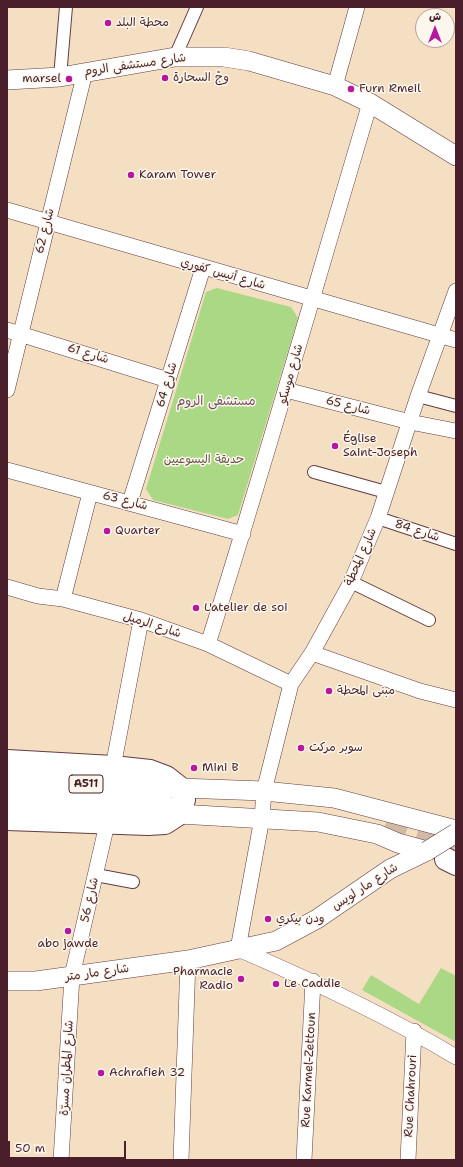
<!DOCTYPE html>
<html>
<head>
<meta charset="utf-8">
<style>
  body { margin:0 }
  #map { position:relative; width:463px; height:1167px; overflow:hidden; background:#f4dfc2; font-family:"Shantell Sans","Playpen Sans Arabic",sans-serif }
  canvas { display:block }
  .frame { position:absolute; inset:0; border:8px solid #4a1f2b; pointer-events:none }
  .north { position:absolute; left:415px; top:8px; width:40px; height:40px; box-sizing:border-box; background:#fbf7ec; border:1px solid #b4a19f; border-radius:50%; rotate:0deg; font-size:11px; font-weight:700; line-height:16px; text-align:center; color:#4a1f2b }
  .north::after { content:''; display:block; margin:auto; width:14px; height:18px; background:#b5179e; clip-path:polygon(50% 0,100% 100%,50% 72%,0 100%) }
  .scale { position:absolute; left:8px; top:1141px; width:118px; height:18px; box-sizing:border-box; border:2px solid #4a1f2b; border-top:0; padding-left:5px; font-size:12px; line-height:14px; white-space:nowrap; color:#4a1f2b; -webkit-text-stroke:3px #fbf7ec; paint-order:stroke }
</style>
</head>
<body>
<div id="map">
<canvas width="463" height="1167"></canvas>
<div class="frame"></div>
<div class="north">ش</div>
<div class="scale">50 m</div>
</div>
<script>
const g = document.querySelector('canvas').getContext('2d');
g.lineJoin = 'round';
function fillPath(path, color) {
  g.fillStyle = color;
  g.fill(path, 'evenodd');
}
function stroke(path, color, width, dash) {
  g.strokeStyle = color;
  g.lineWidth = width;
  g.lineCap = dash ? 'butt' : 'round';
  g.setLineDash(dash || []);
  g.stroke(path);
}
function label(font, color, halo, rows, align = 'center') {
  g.font = font + ' "Shantell Sans","Playpen Sans Arabic",sans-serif';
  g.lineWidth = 3;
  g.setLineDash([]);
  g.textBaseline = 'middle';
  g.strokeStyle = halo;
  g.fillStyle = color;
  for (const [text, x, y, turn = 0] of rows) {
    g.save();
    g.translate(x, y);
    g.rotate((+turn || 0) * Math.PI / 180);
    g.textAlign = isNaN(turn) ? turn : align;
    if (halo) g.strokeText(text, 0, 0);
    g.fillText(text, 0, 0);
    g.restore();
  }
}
const green = new Path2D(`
  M217 288 291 307 298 318 238 515 228 519 153 500 146 489 206 292Z
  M441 968 456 976V1042L362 990 371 975 419 1004Z`);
const trunkTunnel = new Path2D(`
  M387 820 456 844`);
const pedestrian = new Path2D(`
  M175 57 197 7
  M60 77 66 7
  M418 396 456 406
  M314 472 386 492
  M378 518 456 544
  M351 582 429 620
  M96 875 133 882`);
const minor = new Path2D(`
  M335 86 357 7
  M7 210 456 340
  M456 291 418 396 378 518 351 582 312 653 291 684 264 791 262 818 238 949C313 981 386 1015 456 1057
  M7 330 168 380
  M7 390 85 72
  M286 390 410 422 456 431
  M7 470 243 534
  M130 502 203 268
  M7 587 38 596 63 599 141 620 208 644 291 684
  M63 599 90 493
  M208 644C265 464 316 284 370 103
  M312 653 420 691 456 700
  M113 767 141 620
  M61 1160 72 976 107 824
  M181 1160 188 960
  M304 1160 313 981
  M408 1160 414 1031`);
const tertiary = new Path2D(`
  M7 80 60 77 175 57H224L249 61 335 86 370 103 456 156
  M180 788 264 791 334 798 456 830
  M179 814 318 822 377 834 398 843 427 851
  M7 981H36L188 960 276 941 317 919 390 869 427 851`);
const trunk = new Path2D(`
  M7 761 113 767 150 771 166 777 180 788 184 800 179 814 165 823 148 824 7 819
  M7 779 166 788
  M7 800 165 807
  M446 859 456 864`);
const tertiaryBridge = new Path2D(`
  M427 851 456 833`);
const markers = [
  [108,23,4,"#b5179e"],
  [165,78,4,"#b5179e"],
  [69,79,4,"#b5179e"],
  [351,89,4,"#b5179e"],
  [131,175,4,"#b5179e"],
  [335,446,4,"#b5179e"],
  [107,531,4,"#b5179e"],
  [196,608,4,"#b5179e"],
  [329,691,4,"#b5179e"],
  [301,748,4,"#b5179e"],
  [194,768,4,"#b5179e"],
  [268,919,4,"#b5179e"],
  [68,931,4,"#b5179e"],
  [241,979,4,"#b5179e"],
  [276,984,4,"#b5179e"],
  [101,1073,4,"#b5179e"]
];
const shields = [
  [86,784,34]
];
const shieldNames = [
  ["A511",86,784]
];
const poiNames = [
  ["محطة البلد",116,23],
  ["وجّ السحارة",173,78],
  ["marsel",61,79,"right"],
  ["Furn Rmeil",359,89],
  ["Karam Tower",139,175],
  ["Église",343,439],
  ["Saint-Joseph",343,453],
  ["Quarter",115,531],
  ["L'atelier de soi",204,608],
  ["مبنى المحطة",337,691],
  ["سوبر مركت",309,748],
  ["Mini B",202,768],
  ["ودن بيكري",276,919],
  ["abo jawde",68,944,"center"],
  ["Pharmacie",233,972,"right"],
  ["Radio",233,986,"right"],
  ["Le Caddie",284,984],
  ["Achrafieh 32",109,1073]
];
const streetNames = [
  ["شارع مستشفى الروم",135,65,-8],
  ["شارع 62",45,231,-76],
  ["شارع أنيس كفوري",223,274,16],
  ["شارع 61",88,354,17],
  ["شارع موسكو",291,374,-74],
  ["شارع 64",167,385,-73],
  ["شارع 65",348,406,14],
  ["شارع 63",125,501,14],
  ["شارع 84",417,531,18],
  ["شارع المحطة",361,557,-66],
  ["شارع الرميل",152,625,18],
  ["شارع مار لويس",365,887,-33],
  ["شارع 56",90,900,-77],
  ["شارع مار متر",97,973,-8],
  ["شارع المطران مسرّة",67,1068,-87],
  ["Rue Karmel-Zettoun",309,1070,-87],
  ["Rue Chahrouri",411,1096,-87]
];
const parkNames = [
  ["حديقة اليسوعيين",204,460]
];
const neighbourhoodNames = [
  ["مستشفى الروم",216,402]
];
fillPath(green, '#abd885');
stroke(trunkTunnel, '#d2b9a4', 22, [22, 11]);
stroke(pedestrian, '#643c42', 14);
stroke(minor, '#643c42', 16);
stroke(tertiary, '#643c42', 20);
stroke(trunk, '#643c42', 24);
stroke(pedestrian, '#fff', 12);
stroke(minor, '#fff', 15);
stroke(tertiary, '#fff', 19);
stroke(trunk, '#fff', 22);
stroke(tertiaryBridge, '#643c42', 20, []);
stroke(tertiaryBridge, '#fff', 19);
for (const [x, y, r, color] of markers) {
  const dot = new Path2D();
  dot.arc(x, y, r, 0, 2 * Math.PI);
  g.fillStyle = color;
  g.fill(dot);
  stroke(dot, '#fbf7ec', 1.5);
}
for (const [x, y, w] of shields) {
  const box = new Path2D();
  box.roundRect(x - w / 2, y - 9, w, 18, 3);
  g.fillStyle = '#fbf7ec';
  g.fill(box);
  stroke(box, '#4a1f2b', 1);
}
label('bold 11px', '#4a1f2b', null, shieldNames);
label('12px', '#4a1f2b', '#fbf7ec', poiNames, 'left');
label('12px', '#4a1f2b', '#fbf7ec', streetNames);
label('12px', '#675646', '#fbf7ec', parkNames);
label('13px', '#734b61', '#fbf7ec', neighbourhoodNames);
</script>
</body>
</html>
